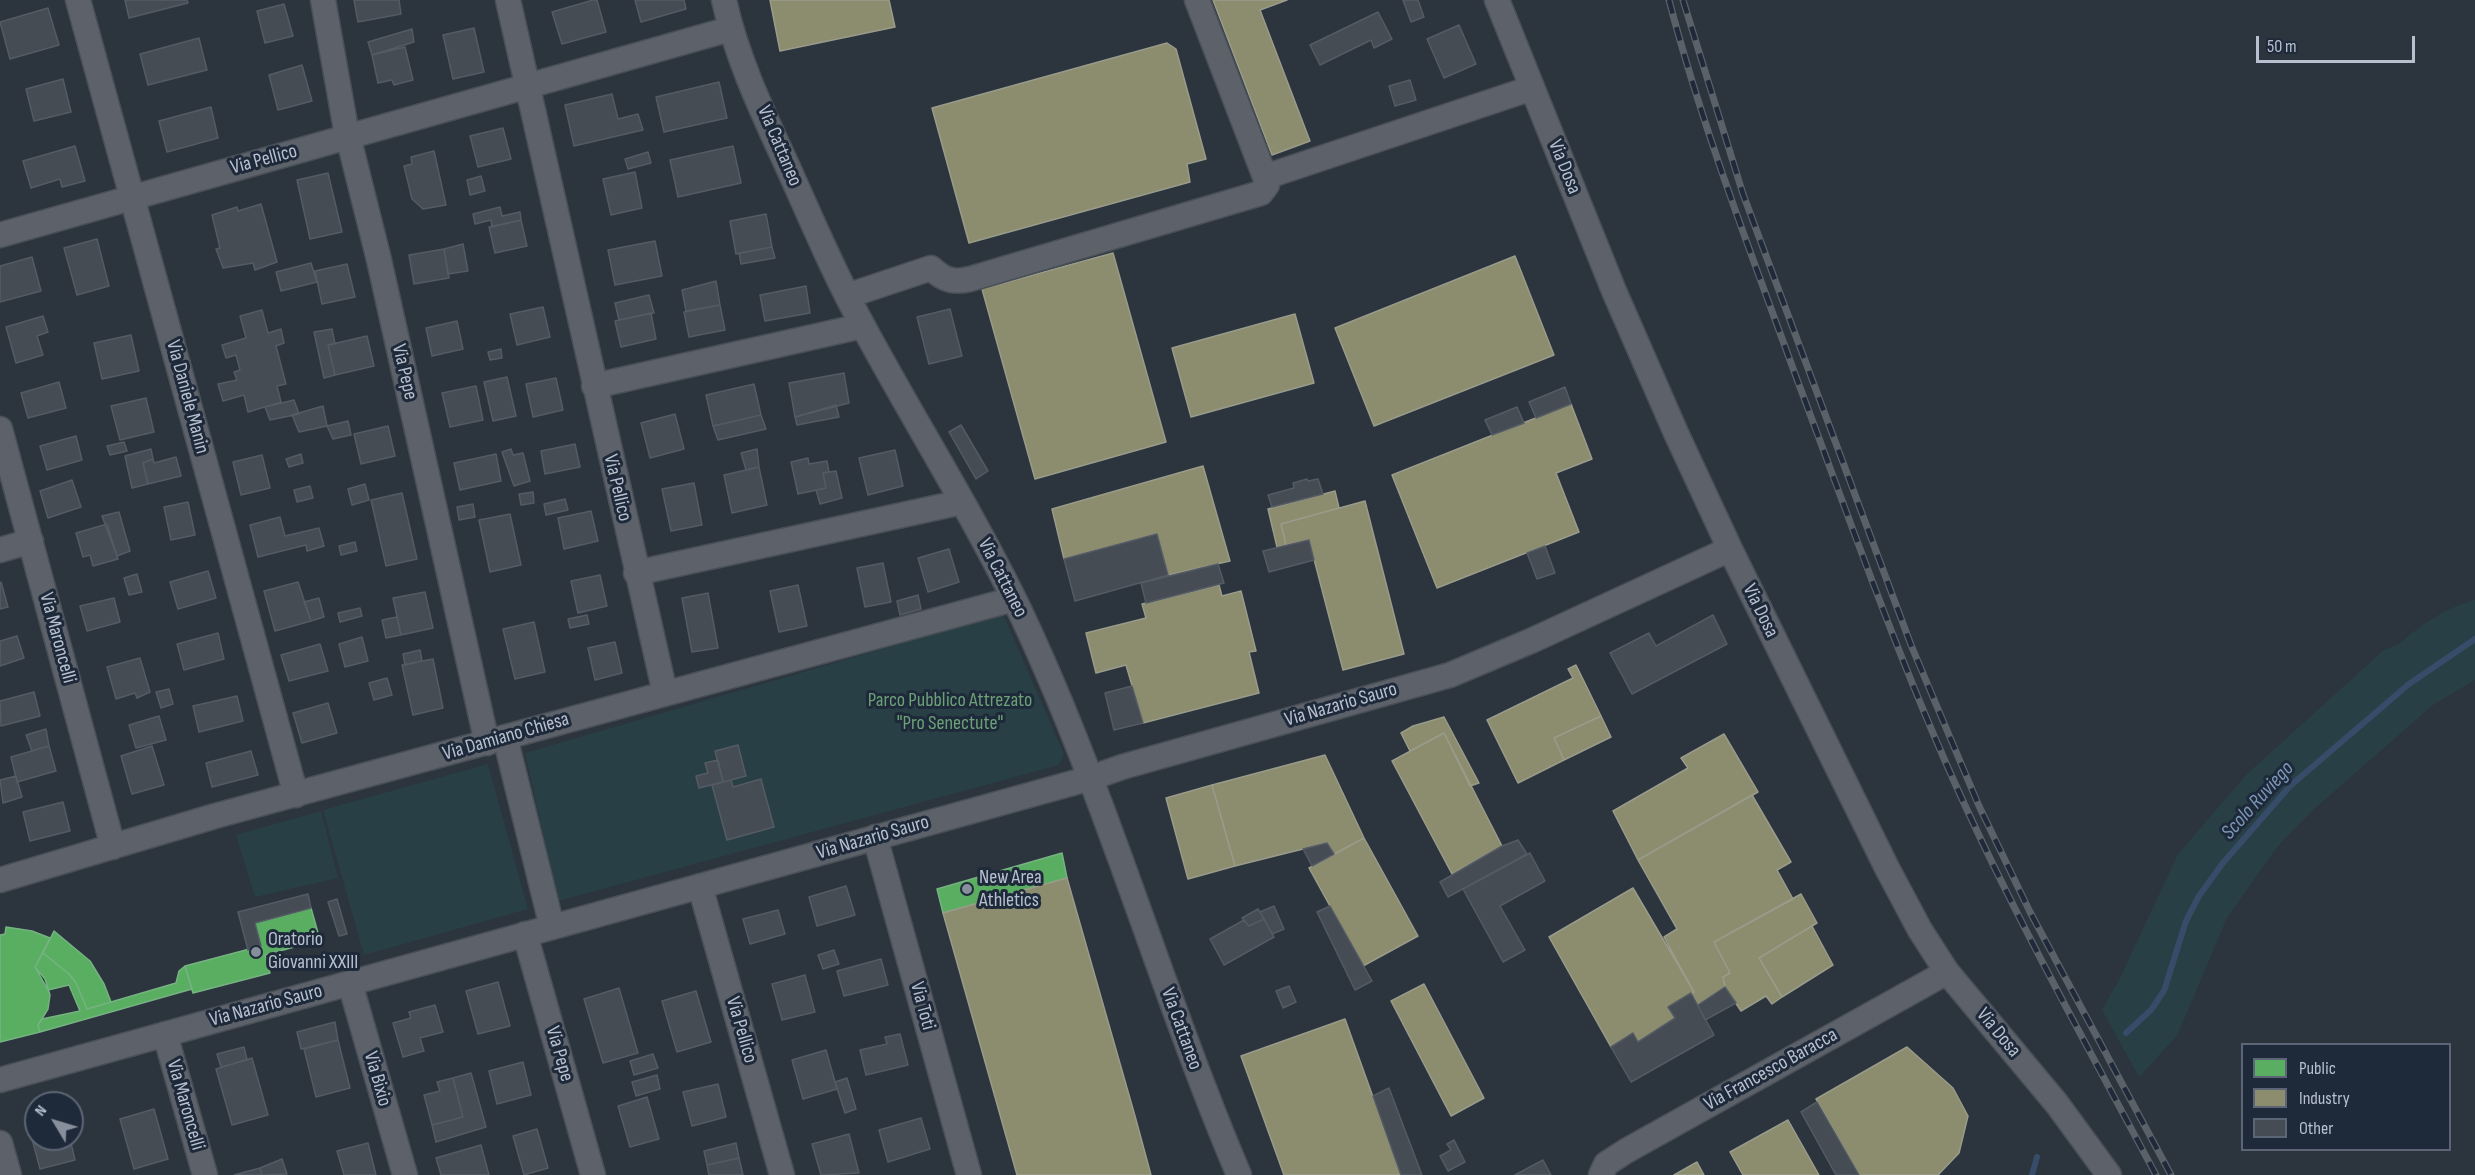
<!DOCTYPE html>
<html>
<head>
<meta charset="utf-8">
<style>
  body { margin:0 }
  #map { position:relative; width:2475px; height:1175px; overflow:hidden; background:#2c343d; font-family:"Sofia Sans Condensed",sans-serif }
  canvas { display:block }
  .legend { position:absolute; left:2241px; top:1043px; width:210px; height:108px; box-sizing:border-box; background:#1e293a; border:2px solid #5b6575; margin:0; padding:8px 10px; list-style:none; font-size:18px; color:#b7c0ce }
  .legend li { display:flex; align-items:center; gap:12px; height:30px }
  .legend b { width:30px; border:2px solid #5b6575 }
  .north { position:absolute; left:24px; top:1091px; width:60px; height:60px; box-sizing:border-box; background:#1e293a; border:2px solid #5b6575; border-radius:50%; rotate:308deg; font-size:16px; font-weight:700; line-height:24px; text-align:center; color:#b7c0ce }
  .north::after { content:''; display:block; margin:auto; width:21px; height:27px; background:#868f9b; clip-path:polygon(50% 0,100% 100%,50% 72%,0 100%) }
  .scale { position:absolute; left:2256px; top:36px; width:159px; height:27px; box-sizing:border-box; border:3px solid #b7c0ce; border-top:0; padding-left:8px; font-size:18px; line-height:21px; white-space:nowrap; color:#b7c0ce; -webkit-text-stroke:4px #1e293a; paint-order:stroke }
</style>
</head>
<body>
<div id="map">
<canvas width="2475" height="1175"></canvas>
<ul class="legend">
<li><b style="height:16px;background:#5aae61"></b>Public</li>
<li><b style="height:16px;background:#8c8c6e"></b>Industry</li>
<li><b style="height:16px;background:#454c54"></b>Other</li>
</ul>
<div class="north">N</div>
<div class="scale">50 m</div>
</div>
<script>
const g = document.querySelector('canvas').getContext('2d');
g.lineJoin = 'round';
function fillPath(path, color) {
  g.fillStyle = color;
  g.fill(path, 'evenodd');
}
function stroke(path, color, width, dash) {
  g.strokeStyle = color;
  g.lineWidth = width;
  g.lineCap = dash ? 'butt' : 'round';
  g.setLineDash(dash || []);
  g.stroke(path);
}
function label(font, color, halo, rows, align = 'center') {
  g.font = font + ' "Sofia Sans Condensed",sans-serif';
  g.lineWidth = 6;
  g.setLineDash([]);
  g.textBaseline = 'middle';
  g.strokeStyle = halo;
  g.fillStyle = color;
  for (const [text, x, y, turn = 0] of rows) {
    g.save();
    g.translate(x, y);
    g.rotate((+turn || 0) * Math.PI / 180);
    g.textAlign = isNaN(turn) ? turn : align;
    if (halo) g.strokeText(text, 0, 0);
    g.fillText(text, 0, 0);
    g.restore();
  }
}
const green = new Path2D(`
  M2475 600V680L2433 705 2312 811 2277 847 2227 918 2177 1036 2139 1077 2102 1010 2120 978 2178 854 2248 773 2385 649C2402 645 2403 639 2416 630 2432 618 2456 604 2475 600Z
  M1003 614 1064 754 1059 765 558 901 525 753Z
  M488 764 528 909 364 955 323 810Z
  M321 811 338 878 255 897 236 835Z`);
const public = new Path2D(`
  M1062 853 1067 878 943 913 937 889Z
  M311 908 320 940 265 955 270 973 193 993 185 966 261 946 255 923Z
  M6 927 32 931 50 938 35 967 45 979 50 995 48 1009 38 1025 40 1032 0 1042V935L5 934Z
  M54 931 90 961 104 984 111 1002 87 1009 76 983 69 974 43 953Z
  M43 953 69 974 76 983 87 1009 176 983 179 971 185 966 192 989 40 1032 38 1025 42 1019 80 1011 69 985 48 990 35 967Z`);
const industry = new Path2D(`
  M770 0H889L895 27 780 51Z
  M1213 0H1287L1260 10 1310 141 1272 155Z
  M1167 43 1176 49 1206 159 1187 164 1190 182 969 243 932 108Z
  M1113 253 1166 442 1035 479 982 289Z
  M1515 256 1554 355 1374 426 1335 328Z
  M1295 314 1314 383 1191 417 1172 348Z
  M1571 404 1592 459 1556 473 1579 532 1437 588 1392 475Z
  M1203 466 1230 561 1168 575 1157 534 1064 559 1052 509Z
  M1335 491 1339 508 1281 524 1286 545 1277 547 1268 509Z
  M1365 501 1404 654 1343 670 1309 540 1286 545 1281 524Z
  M1219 585 1222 596 1241 591 1256 651 1249 652 1259 693 1143 723 1126 665 1096 673 1086 633 1146 618 1142 604Z
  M1576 665 1601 716 1554 738 1564 760 1518 783 1487 720 1573 678 1568 669Z
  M1601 716 1611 737 1564 760 1554 738Z
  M1444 717 1479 783 1470 786 1444 733 1410 751 1401 733 1413 726Z
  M1444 733 1502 846 1452 874 1392 761Z
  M1724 734 1758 792 1638 860 1613 811 1688 768 1681 758Z
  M1325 755 1364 838 1334 854 1327 843 1235 866 1212 785Z
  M1212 785 1235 866 1188 879 1166 798Z
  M1752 795 1791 862 1777 870 1793 899 1714 942 1730 973 1723 977 1725 987 1698 1005 1691 993 1694 992 1664 937 1677 929 1638 860Z
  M1364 838 1418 936 1363 966 1309 868Z
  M1067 878 1135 1116 1151 1175H1017L943 913Z
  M1633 888 1694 992 1668 1007 1675 1018 1638 1042 1633 1033 1611 1047 1549 937Z
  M1801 894 1817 923 1759 958 1782 997 1772 1004 1766 996 1741 1011 1725 987 1723 977 1730 973 1714 942Z
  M1812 926 1833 965 1782 997 1759 958Z
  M1424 984 1484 1098 1451 1116 1391 1001Z
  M1345 1019 1401 1175H1284L1241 1056Z
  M1907 1047 1953 1088 1968 1116 1959 1153 1938 1175H1859L1816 1099Z
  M1788 1120 1819 1175H1743L1730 1152Z
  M1697 1162 1704 1175H1674Z`);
const stream = new Path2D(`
  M2126 1033 2151 1010 2164 991 2186 921 2199 896 2222 864 2290 786 2409 684 2475 639
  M2032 1175 2037 1157`);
const building = new Path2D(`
  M125 0H187L188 3 129 18Z
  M354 0H399L401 14 358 22Z
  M593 0H597L606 32 562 44 552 12Z
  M635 0H684L686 9 641 22Z
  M1403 0H1418L1424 17 1411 22Z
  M284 4 293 36 265 43 257 11Z
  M48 8 59 45 10 59 0 22Z
  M1378 12 1392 39 1374 48 1371 40 1320 65 1310 45Z
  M1459 25 1476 64 1444 78 1427 39Z
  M474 28 484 72 453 79 443 35Z
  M412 29 414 42 372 55 368 42Z
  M199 38 207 70 148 85 140 54Z
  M405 47 413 80 394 85 392 80 378 83 372 55Z
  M302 65 312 101 278 110 269 75Z
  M63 79 71 112 34 121 26 89Z
  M1410 80 1416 100 1395 106 1389 86Z
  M719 82 727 118 664 132 656 97Z
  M612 94 618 119 638 114 643 130 574 146 565 105Z
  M211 107 218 138 167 152 159 121Z
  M503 128 511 159 478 167 470 136Z
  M75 146 85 181 62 187 60 179 31 188 23 161Z
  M733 146 741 183 678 197 670 160Z
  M434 151 446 205 423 209 412 199 404 166 412 164 411 157Z
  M648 152 651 163 628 169 625 159Z
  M635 172 642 208 611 215 603 179Z
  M328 173 342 232 310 239 297 180Z
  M481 176 485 191 470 195 467 180Z
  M261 204 277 262 255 270 253 263 223 268 216 249 220 248 212 215 237 207 238 211Z
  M500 207 502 216 520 212 521 220 492 227 491 220 475 224 473 214Z
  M766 214 772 247 736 254 730 221Z
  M521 220 527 246 495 253 489 227Z
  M97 239 109 286 77 295 64 248Z
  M655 241 662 276 615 285 608 250Z
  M463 244 468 271 448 274 444 249Z
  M772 247 775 258 741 264 739 253Z
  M444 249 449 278 414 284 409 255Z
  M32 257 41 291 0 302V266Z
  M311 263 317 282 281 291 276 272Z
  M347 264 355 297 322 304 315 271Z
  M716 281 720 305 686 311 682 290Z
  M806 286 810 313 765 321 760 295Z
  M649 295 654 313 619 320 615 303Z
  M720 305 725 330 689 337 684 312Z
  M543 307 550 337 517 345 510 314Z
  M950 309 962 356 929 364 917 317Z
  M262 310 268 333 281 329 284 343 276 346 286 384 277 386 281 402 248 412 244 395 223 401 218 384 237 380 234 372 240 370 236 355 226 358 222 345 246 338 240 316Z
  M651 313 656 339 621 347 615 321Z
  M43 316 48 332 37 336 43 355 16 363 6 327Z
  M457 321 463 349 432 356 426 328Z
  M332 329 335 344 328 345 335 375 324 378 314 332Z
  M131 335 139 371 102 379 94 343Z
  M367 336 374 366 335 375 328 345Z
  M501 349 502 358 490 360 488 352Z
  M844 373 849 403 795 417 789 383Z
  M507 377 516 416 493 421 484 382Z
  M556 378 563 410 533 417 526 384Z
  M59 382 66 408 28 418 21 393Z
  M754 384 761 415 713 426 706 395Z
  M476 386 483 420 450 427 442 393Z
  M1565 387 1571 404 1536 418 1529 402Z
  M146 398 154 432 120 440 111 406Z
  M294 400 299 414 270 420 265 407Z
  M836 405 839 417 797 425 795 417Z
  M323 406 327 426 299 432 292 415Z
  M1517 407 1524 423 1492 435 1485 420Z
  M675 414 684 449 650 458 641 423Z
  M761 415 766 429 718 440 713 426Z
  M348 421 351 435 333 439 327 426Z
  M961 425 988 471 976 479 949 432Z
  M388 426 395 456 361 464 354 434Z
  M76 436 82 460 47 470 40 446Z
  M124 442 127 451 110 455 107 446Z
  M575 444 580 467 545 474 541 451Z
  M151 449 153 459 143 463 148 484 132 488 125 456Z
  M511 449 513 455 523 453 530 481 514 486 502 452Z
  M757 449 759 467 746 470 741 453Z
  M895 450 903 486 868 495 859 458Z
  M301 454 303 463 289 467 286 459Z
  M496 454 501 481 460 490 454 463Z
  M262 455 270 488 241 495 233 462Z
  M176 457 181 476 148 484 143 463 153 459 154 463Z
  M808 458 809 464 827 461 829 472 823 473 826 488 798 494 791 462Z
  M759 467 767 505 732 513 724 475Z
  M836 471 842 498 820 504 816 490 826 488 823 473Z
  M1307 479 1308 481 1318 479 1323 494 1272 507 1268 495 1294 488 1293 483Z
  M72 480 81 507 48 518 40 491Z
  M694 483 702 525 671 531 662 489Z
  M365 484 369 500 352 505 348 489Z
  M310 486 313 498 297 502 294 490Z
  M533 492 534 503 521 505 519 494Z
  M402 493 417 559 386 566 371 500Z
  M565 499 568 510 546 515 544 504Z
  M188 502 195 535 171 540 164 507Z
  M473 504 475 517 459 520 457 507Z
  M591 511 598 541 564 549 558 518Z
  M119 512 130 551 117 556 102 516Z
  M510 514 521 565 490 572 479 520Z
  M280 517 285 536 319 528 324 546 307 551 306 545 258 557 250 525Z
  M107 524 118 559 93 566 90 555 83 557 76 533Z
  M1157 534 1168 575 1075 601 1064 559Z
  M1309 540 1314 560 1269 572 1263 551Z
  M355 542 357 551 341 555 339 546Z
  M1545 546 1555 573 1537 579 1527 553Z
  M949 549 959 582 928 592 918 558Z
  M883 563 891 602 865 607 857 568Z
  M1218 564 1224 583 1146 603 1141 583Z
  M208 571 216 598 178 609 170 582Z
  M137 574 142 592 129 595 124 578Z
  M600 575 607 606 578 613 571 581Z
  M1 582 8 607 0 609V583Z
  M298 582 311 621 275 631 264 591Z
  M798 585 807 626 779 632 770 591Z
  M425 592 433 628 401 635 393 598Z
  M708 593 718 648 692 652 682 598Z
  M918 595 921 609 900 615 897 601Z
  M114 598 120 622 87 631 80 606Z
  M319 598 324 617 311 621 304 602Z
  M360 608 362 616 340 622 338 613Z
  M587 615 589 624 570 628 568 619Z
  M1713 615 1727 644 1632 694 1610 653 1649 633 1656 646Z
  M397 617 401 635 386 638 382 620Z
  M534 622 545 672 515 679 503 629Z
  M218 633 224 659 184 670 177 644Z
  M17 636 24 658 0 666V641Z
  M362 637 368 661 345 667 339 644Z
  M615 642 622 673 595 680 588 648Z
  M320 644 328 671 289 681 281 655Z
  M420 650 422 661 405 665 403 654Z
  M140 658 150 692 137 698 135 693 116 699 107 667Z
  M433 659 443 708 413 715 402 665Z
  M387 678 392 695 374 700 369 683Z
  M1132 686 1143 723 1114 730 1105 693Z
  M169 689 173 704 161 708 156 692Z
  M34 692 40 716 1 726 0 701Z
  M237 696 243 721 199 732 193 706Z
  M328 703 337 733 302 743 293 713Z
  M159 716 166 740 136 748 129 725Z
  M46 729 49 746 32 751 26 735Z
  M738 745 746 776 723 782 715 751Z
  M49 746 56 771 17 782 11 757Z
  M152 746 164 785 132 794 121 756Z
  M251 751 258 775 212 787 206 763Z
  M718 760 723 782 699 788 696 776 708 773 705 763Z
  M16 776 22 797 3 803 0 780Z
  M761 779 774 827 727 840 712 785 731 780 733 787Z
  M63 802 70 831 30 841 23 812Z
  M1518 840 1527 854 1448 897 1440 882 1502 846Z
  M1327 843 1334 854 1312 866 1303 849Z
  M1530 853 1545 881 1500 906 1525 950 1503 962 1463 889Z
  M846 886 855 915 817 926 809 897Z
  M308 894 311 908 255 923 261 946 248 950 238 912Z
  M337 899 347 934 339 936 328 902Z
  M1274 906 1284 929 1272 934 1260 912Z
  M1330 906 1372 981 1355 990 1317 912Z
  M1258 909 1264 919 1249 926 1242 918Z
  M778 910 785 934 750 944 743 919Z
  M1264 919 1274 937 1224 965 1210 939 1244 920 1249 926Z
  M834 950 839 964 823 969 818 955Z
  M881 959 888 985 844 996 837 971Z
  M805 975 815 1012 782 1020 772 984Z
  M498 982 510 1026 478 1034 466 991Z
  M1289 986 1296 1002 1283 1008 1276 991Z
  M1725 987 1736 1003 1705 1020 1698 1005Z
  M619 988 638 1053 603 1063 584 999Z
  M696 991 711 1042 677 1052 662 1001Z
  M1691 993 1714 1035 1631 1082 1611 1047 1633 1033 1638 1042 1675 1018 1668 1007Z
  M435 1005 443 1032 420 1038 424 1051 403 1057 393 1023 411 1018 409 1012Z
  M335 1022 338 1040 301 1049 297 1032Z
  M900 1034 908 1065 866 1075 860 1050 887 1044 885 1037Z
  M338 1040 350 1088 316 1097 304 1049Z
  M244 1047 247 1060 221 1067 217 1054Z
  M826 1050 837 1089 803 1099 792 1060Z
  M653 1054 658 1068 634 1075 630 1061Z
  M252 1058 268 1115 232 1125 216 1069Z
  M523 1062 531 1095 497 1104 489 1071Z
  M471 1073 486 1127 436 1142 432 1125 463 1117 453 1078Z
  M657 1075 660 1089 636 1096 632 1082Z
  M453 1078 463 1117 432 1125 424 1095 440 1091 437 1082Z
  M847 1078 856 1109 845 1113 835 1082Z
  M718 1084 726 1117 692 1126 683 1092Z
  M1389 1088 1422 1175H1401L1373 1096Z
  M647 1097 659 1139 630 1147 618 1106Z
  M1817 1102 1859 1175H1836L1801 1112Z
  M154 1109 168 1159 134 1169 120 1119Z
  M36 1113V1139H70L75 1160 40 1169 26 1116Z
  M921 1118 930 1149 888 1162 879 1130Z
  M537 1129 548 1168 524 1175 513 1136Z
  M849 1134 859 1173 821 1175 812 1144Z
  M1454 1140 1465 1162 1448 1171 1440 1156 1451 1150 1447 1144Z
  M368 1143 376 1175H344L337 1151Z
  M736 1143 739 1158 707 1165 704 1151Z
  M481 1145 489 1175H441L436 1158Z
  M739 1158 743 1175H709L707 1165Z
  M282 1159 287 1174 262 1175 260 1168Z
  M1543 1160 1551 1175H1515Z
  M260 1168 262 1175H234Z`);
const minor = new Path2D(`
  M78 0 296 795
  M323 0 345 124 379 260 487 743
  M508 0 665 693
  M724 0C736 56 762 111 786 163 811 218 834 274 863 326 913 419 970 509 1016 603 1105 788 1159 987 1239 1175
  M1497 0 1614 291 1676 433 1730 549 1887 868 1920 930 1947 972 2057 1104 2109 1175
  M1265 177 1532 88
  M0 235 730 29
  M847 296 931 268C944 280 953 283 970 279L1261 193 1267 185 1265 177 1197 0
  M594 386 862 326
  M0 429 113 847
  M0 550 31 541
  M636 573 962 502
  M505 737 552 927
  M875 837 969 1175
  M0 880 215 816 1014 599
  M700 886 782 1175
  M525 934 593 1175
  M350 983 405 1175
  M165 1034 205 1175
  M0 1080 1091 778 1122 767 1450 675 1533 640 1730 549
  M0 1143 9 1175
  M1601 1175 1606 1164 1626 1151 1947 972`);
const rail = new Path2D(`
  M1669 0C1703 130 1752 256 1798 382 1844 504 1887 627 1939 747 2002 894 2081 1034 2156 1175
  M1683 0 1743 194 1911 645 1979 806 2030 912 2171 1175`);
const markers = [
  [967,889,6,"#868f9b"],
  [256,952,6,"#868f9b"]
];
const streetNames = [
  ["Via Cattaneo",779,146,67],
  ["Via Pellico",264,160,-15],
  ["Via Dosa",1564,167,68],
  ["Via Pepe",404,372,77],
  ["Via Daniele Manin",187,397,75],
  ["Via Pellico",617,488,77],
  ["Via Cattaneo",1002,578,63],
  ["Via Dosa",1760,611,64],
  ["Via Maroncelli",57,638,75],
  ["Via Nazario Sauro",1341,705,-16],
  ["Via Damiano Chiesa",506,737,-16],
  ["Via Nazario Sauro",873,838,-16],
  ["Via Nazario Sauro",266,1006,-15],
  ["Via Toti",922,1006,75],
  ["Via Cattaneo",1181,1029,70],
  ["Via Pellico",741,1030,74],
  ["Via Dosa",1998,1033,50],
  ["Via Pepe",559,1054,74],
  ["Via Francesco Baracca",1771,1070,-29],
  ["Via Bixio",377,1079,74],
  ["Via Maroncelli",185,1105,74]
];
const parkNames = [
  ["Parco Pubblico Attrezato",950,701],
  ["\"Pro Senectute\"",950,724]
];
const poiNames = [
  ["New Area",979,878],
  ["Athletics",979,901],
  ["Oratorio",268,940],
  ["Giovanni XXIII",268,963]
];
const waterNames = [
  ["Scolo Ruviego",2258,801,-48]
];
fillPath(green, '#284045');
fillPath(public, '#5aae61');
stroke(public, '#76b382', 1.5);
fillPath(industry, '#8c8c6e');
stroke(industry, '#999c8b', 1.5);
stroke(stream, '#364c69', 6);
fillPath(building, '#454c54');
stroke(building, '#545b64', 1.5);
stroke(minor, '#494f56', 27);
stroke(minor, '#5d626a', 24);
stroke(rail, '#5b6168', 7);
stroke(rail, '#1e293a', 4.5, [14]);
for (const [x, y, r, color] of markers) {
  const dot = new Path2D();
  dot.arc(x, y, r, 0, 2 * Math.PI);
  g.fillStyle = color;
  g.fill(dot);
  stroke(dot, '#1e293a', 2);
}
label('20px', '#b7c0ce', '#1e293a', streetNames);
label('20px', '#6ca177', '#1e293a', parkNames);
label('20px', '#b7c0ce', '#1e293a', poiNames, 'left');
label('italic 21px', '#7c96b7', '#1e293a', waterNames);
</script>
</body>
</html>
